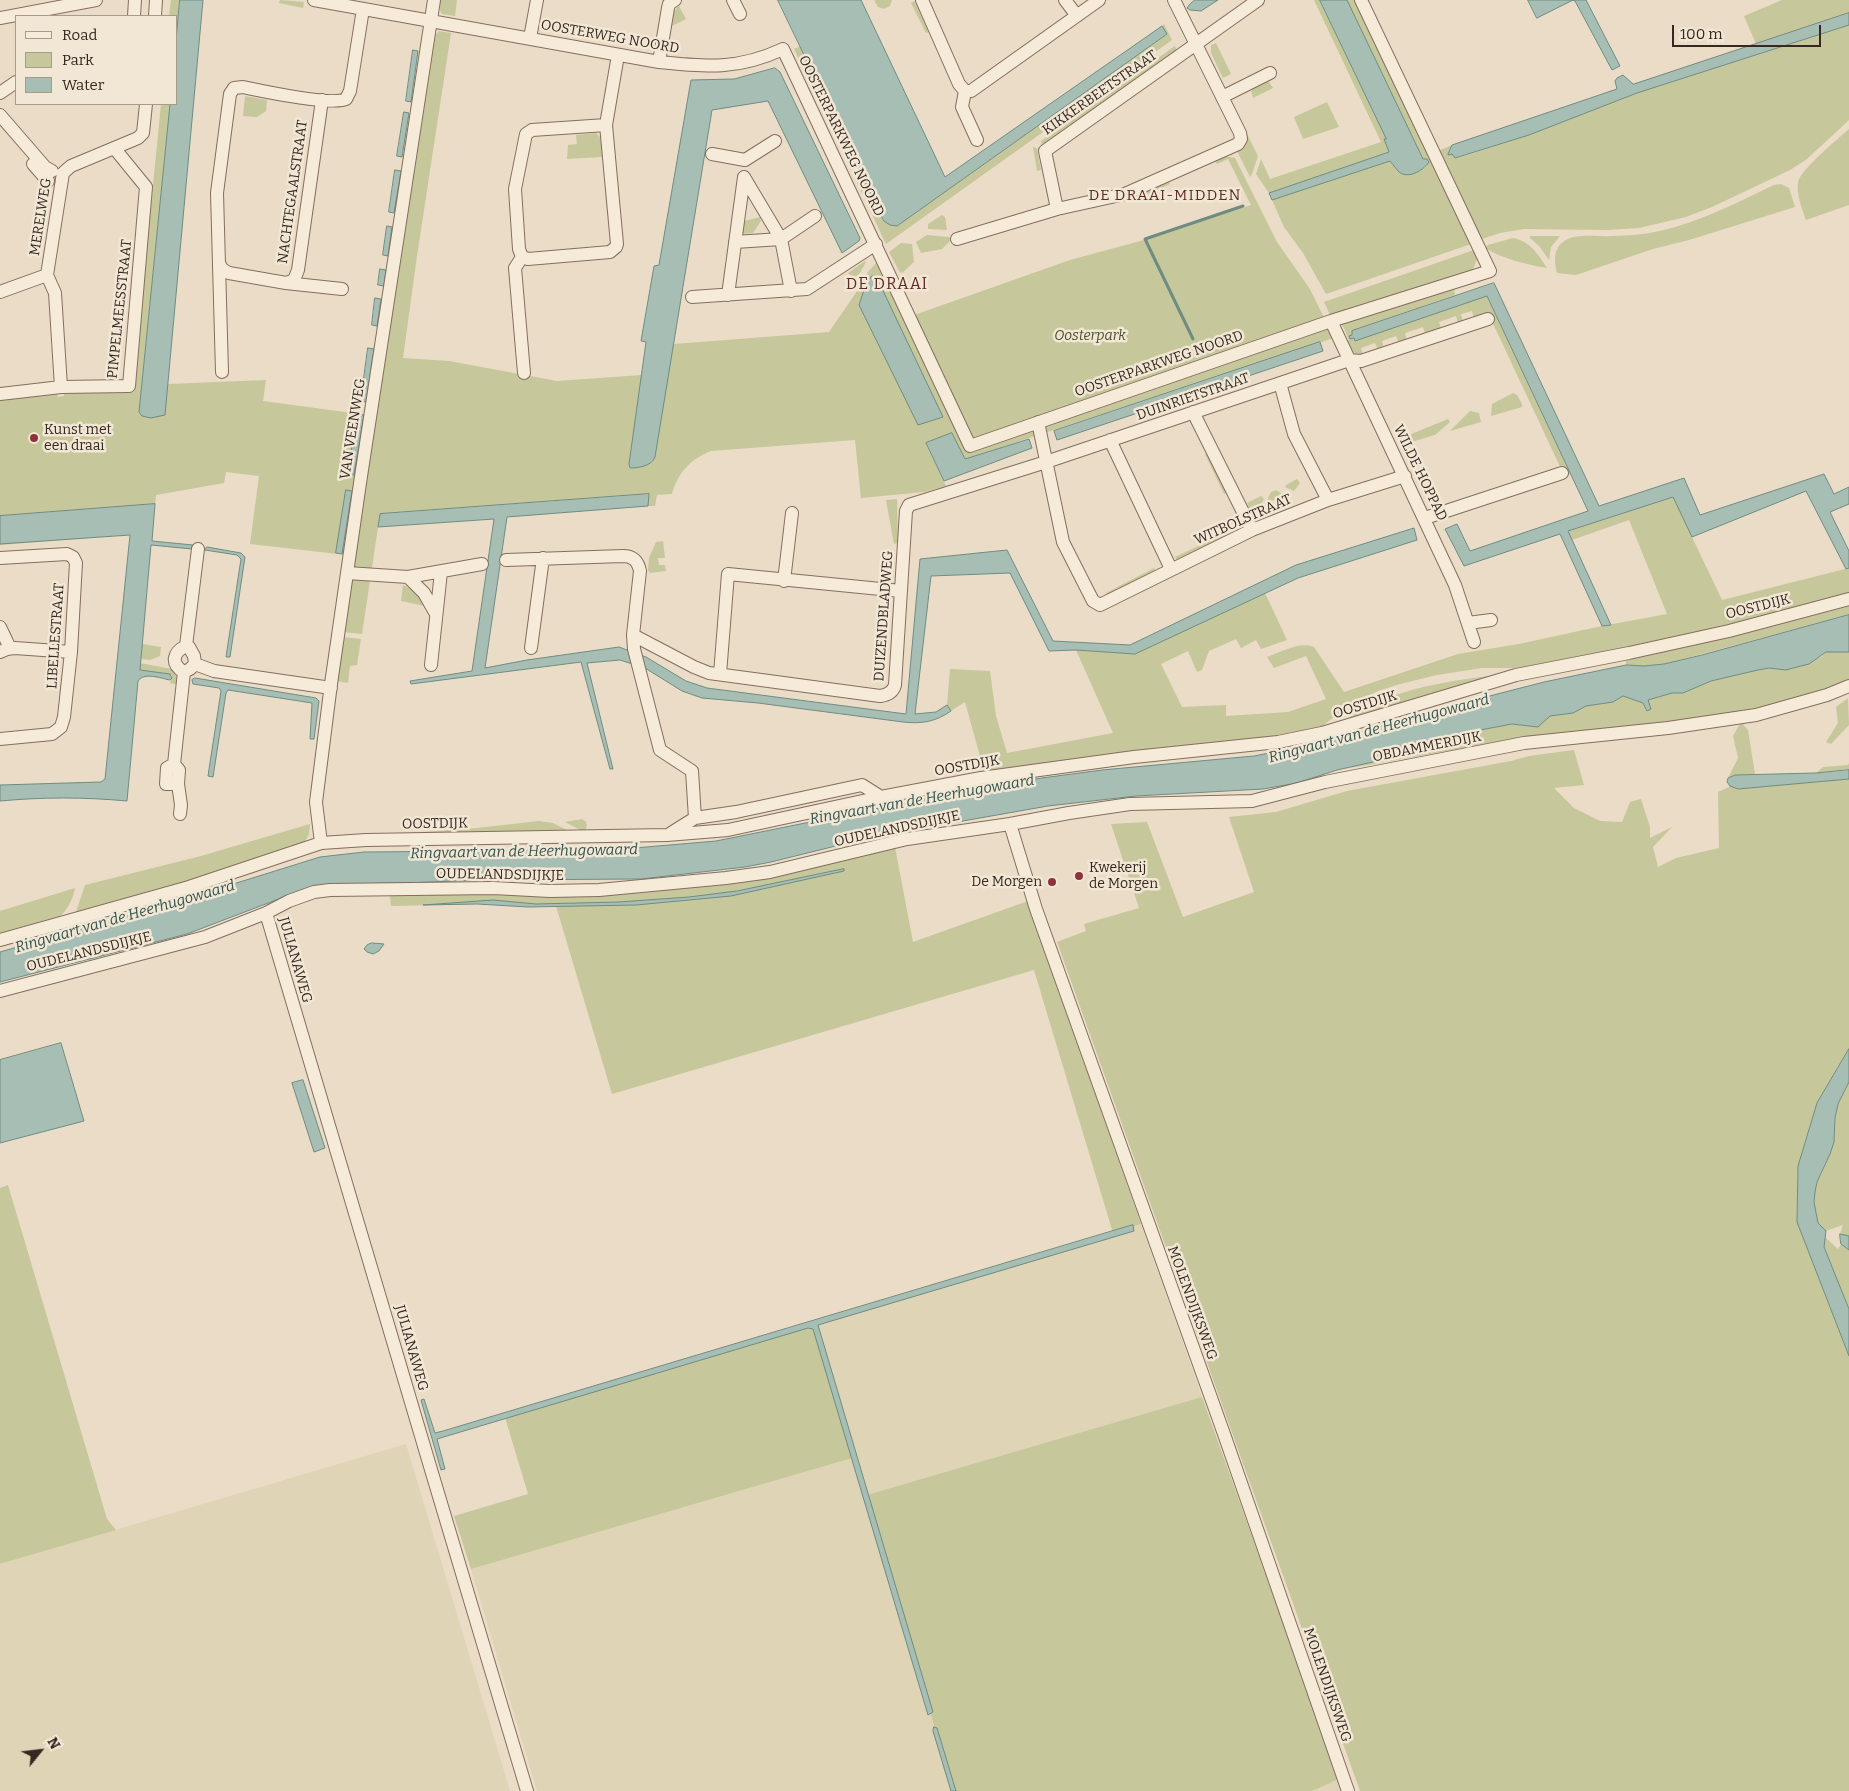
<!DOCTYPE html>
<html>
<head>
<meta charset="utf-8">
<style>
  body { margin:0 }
  #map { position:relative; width:1849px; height:1791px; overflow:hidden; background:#eadcc6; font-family:Bitter,serif }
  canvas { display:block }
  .legend { position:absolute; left:15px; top:15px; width:162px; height:90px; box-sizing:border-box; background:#f2e7d5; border:1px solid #a69b8d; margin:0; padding:6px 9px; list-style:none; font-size:15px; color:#352820 }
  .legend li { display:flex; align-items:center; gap:10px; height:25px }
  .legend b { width:25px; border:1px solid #a69b8d }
  .north { position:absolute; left:15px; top:1726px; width:50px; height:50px; -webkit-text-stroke:4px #f2e7d5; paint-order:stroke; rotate:61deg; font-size:14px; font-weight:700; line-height:20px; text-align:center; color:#352820 }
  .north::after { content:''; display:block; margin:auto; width:18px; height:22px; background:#352820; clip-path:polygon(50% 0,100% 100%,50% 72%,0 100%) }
  .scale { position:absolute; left:1672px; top:25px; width:149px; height:22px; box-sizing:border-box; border:2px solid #352820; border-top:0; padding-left:6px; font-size:15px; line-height:18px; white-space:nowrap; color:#352820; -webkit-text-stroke:4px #f2e7d5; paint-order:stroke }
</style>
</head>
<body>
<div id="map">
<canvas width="1849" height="1791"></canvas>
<ul class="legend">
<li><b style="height:6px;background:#f6ead9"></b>Road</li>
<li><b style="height:14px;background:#c6c79b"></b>Park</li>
<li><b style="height:14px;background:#a7beb5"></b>Water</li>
</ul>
<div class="north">N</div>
<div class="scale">100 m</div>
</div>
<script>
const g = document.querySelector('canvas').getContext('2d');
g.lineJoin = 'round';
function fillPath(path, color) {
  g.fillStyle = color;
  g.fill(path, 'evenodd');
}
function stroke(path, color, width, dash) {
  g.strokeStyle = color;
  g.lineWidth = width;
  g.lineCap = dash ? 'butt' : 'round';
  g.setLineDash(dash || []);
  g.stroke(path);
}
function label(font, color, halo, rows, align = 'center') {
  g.font = font + ' Bitter,serif';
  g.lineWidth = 5;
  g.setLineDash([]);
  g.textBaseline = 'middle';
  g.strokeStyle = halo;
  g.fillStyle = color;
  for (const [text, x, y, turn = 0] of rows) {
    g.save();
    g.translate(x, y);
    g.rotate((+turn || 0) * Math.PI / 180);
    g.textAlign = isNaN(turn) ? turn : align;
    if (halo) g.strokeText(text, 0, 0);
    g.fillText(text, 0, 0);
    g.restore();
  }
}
const farmland = new Path2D(`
  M1141 1224 1202 1397 867 1496 953 1791H537L471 1569 856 1457 814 1322Z
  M406 1444 510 1791H0V1564Z
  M1339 1779 1343 1791H1312Z`);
const green = new Path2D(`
  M171 0H180L176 41V16H169Z
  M280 0 304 2 303 8 279 3Z
  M440 0H457L455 16 442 14 440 11Z
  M874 0H892L890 6 884 9 878 7Z
  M1314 0H1320L1387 139H1385L1389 152 1269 193 1256 174 1261 159 1270 179 1381 142Z
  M1347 0H1356L1471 244 1326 294 1303 253 1284 227 1272 200 1390 161 1398 172 1425 168 1428 162 1427 159H1423Z
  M1782 0H1849V13L1756 44 1744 16Z
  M915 1 929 32 926 33 911 3Z
  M679 6 686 19 672 26 674 11Z
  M1164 24 1172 40 886 244 794 49 801 46 806 56 884 221 897 226 1166 35 1162 26Z
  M1849 25V120L1807 159 1790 170 1712 207 1686 217 1639 228 1607 230 1524 229 1500 233 1482 239 1480 238 1438 151 1452 145 1449 155 1452 153 1455 158 1461 157 1529 135 1637 93Z
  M439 31 451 33 417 256 403 358 449 361 557 381 642 375 674 344 829 332 864 281 868 272 876 263 903 319 1070 260 1144 240 1251 205 1228 159 1217 164 1214 160 1223 156 1235 158 1277 242 1310 289 1334 338 965 459 952 434 926 444 946 486 924 492 861 498 855 440 711 451C690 459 678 473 672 494L657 495 655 506H648L649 494 380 514 362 634 343 632 355 556 250 544 259 476 226 472 224 483 156 495 152 533 0 545V398L57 394 58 397 64 396V393L133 390 161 104H170L141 389 168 384 266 380 263 401 375 416 434 36Z
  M1216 43 1231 74 1223 78 1211 53V45Z
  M1175 46 1177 51 1042 147 1041 141Z
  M1263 82H1269L1273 88 1253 98 1251 90Z
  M245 96 267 100 266 111 257 117 243 116Z
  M1327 102 1339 127 1303 139 1294 117Z
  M1849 129V205L1806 220C1802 209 1796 193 1798 182 1801 169 1838 139 1849 129Z
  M596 133 600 137 603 157 567 159 568 145 577 144 576 135Z
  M1247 134 1258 156 1252 174 1250 177 1237 151 1238 149 1246 144 1245 136Z
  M1033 147 1037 148 1041 170 1037 171Z
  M1168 180 1170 184 1141 197 1139 193Z
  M1781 184 1789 188 1795 207 1689 240 1653 249 1576 275 1557 273C1554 260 1553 247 1566 240 1578 233 1598 237 1611 236 1624 236 1637 235 1650 233 1694 225 1734 204 1774 185Z
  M942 215 945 217 947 230 928 229V224Z
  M760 217 761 221 753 233 743 234 744 221Z
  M927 235 949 237 951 240 942 249 921 253 916 242Z
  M1530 236H1560L1551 247 1549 260 1540 247 1530 238Z
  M1513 238C1530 241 1538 254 1547 268 1525 264 1503 259 1485 248L1488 245Z
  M901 243 912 244 914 262 902 273 899 271 889 252Z
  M1474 250 1478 257 1472 271 1330 315 1324 302Z
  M865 261 866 262 856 280 848 273Z
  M1454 286 1455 295 1352 331 1353 335 1349 336 1355 340 1487 296 1570 474 1564 475 1488 313 1474 318 1472 311 1461 314 1463 321 1458 323 1456 316 1439 322 1441 329 1425 334 1423 327 1405 333 1407 340 1399 343 1396 336 1382 341 1384 348 1378 350 1375 343 1361 348 1363 355C1352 355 1351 351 1346 342L1349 340 1342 324Z
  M1513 393 1517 395 1522 404V407L1491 416 1492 404Z
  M1470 411 1479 413 1481 422 1450 431Z
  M1448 419 1450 422 1435 435 1408 443 1404 437Z
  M1209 453 1228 492 1224 494 1205 454Z
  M1297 479 1300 483 1294 491 1285 487 1286 485Z
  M1276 490 1287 497 1286 499 1268 501V498L1271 492Z
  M1261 496 1264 499C1260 505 1259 512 1250 510L1247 503Z
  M1673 497 1722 600 1849 568V594L1710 630 1590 655 1517 668H1482L1437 675 1400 684 1378 691 1350 705 1321 727 1265 737 1156 748 984 771 965 702 951 711 947 705 950 669 990 671 996 716 1007 753 1113 733 1076 650 1135 654 1265 593 1287 640 1261 649 1256 640 1241 648 1236 639 1209 651 1202 670 1197 672 1188 651 1161 664 1182 707 1226 705V716L1288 712 1326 699 1306 656 1274 668 1267 657C1281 652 1300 641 1314 647L1344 692 1458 654 1519 644 1602 626 1667 614 1629 520 1572 540 1568 531Z
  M897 499 898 543 894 544 886 500Z
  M1228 532 1229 536 1177 560 1175 557Z
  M663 541 665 558H658L659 565H665L666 571 650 573 648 570 649 558 656 542Z
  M1154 568 1156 571 1107 597 1106 593Z
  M403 585 416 591 425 606 401 601Z
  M1849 604V615L1664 664 1644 666 1626 665V660Z
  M343 637 361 639 357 665 350 666 348 683 337 681Z
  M142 644 161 647 160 656 150 660 141 659Z
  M1826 652H1849V681C1753 719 1649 722 1548 735 1479 743 1411 759 1342 769L1404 755 1454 735 1512 724 1538 727 1549 716 1573 713 1586 706 1613 702 1623 696 1643 703 1647 710 1648 700 1672 693H1683L1711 681 1758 670 1769 668 1786 670 1821 657Z
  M140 663 177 670 179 685 170 683 172 675 140 670Z
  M1495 675 1338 725C1353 715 1368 705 1385 699 1420 685 1458 680 1495 675Z
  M1848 698 1849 725 1831 744 1826 742 1838 723 1836 707Z
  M1741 722 1748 730 1755 774 1735 775 1728 778 1738 758 1733 736Z
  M1574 750 1584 785 1554 788 1574 808 1600 821 1622 822 1630 802 1641 799 1650 827V838L1672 827 1653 847 1658 867 1676 858 1719 848 1718 792 1729 787V785L1738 789 1849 779V1049L1817 1103 1798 1166 1797 1222 1849 1356V1791H1360L1057 942 1086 931 1084 924 1139 908 1111 824 1147 822 1183 917 1254 892 1229 817 1276 812 1347 791 1511 761 1529 756Z
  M1849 763V769L1816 773 1823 767 1848 765Z
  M582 819 586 822 587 826 585 831H582L565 822Z
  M539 821 553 823 573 833 394 834 477 828Z
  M310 824 309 834 304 844 249 863 75 915 85 885 201 856Z
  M895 847 913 942 1028 901 1141 1224 1113 1233 1034 970 612 1094 556 906 477 904 391 906 390 896H415L459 893 568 895Z
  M75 888C73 900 65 915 54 921 39 928 17 931 0 936V911Z
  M1849 1082V1236L1840 1234 1843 1225 1826 1231 1818 1223 1814 1202 1815 1192 1817 1182 1830 1154 1834 1142 1835 1118 1838 1104Z
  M8 1185 107 1519 116 1530 0 1564V1188Z
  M1825 1237 1838 1249 1841 1244 1849 1250V1309L1824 1247 1823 1239Z
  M814 1322 856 1457 471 1569 454 1516 528 1494 504 1414Z
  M1202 1397 1339 1779 1312 1791H953L867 1495Z`);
const water = new Path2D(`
  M180 0H203L165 415 151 418 142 416 139 412 170 104H176V41Z
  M778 0H861L945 177 1162 26 1167 34 897 226 890 225 884 221Z
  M1195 0H1218L1201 11 1190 10 1187 8 1190 4Z
  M1320 0H1347L1423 159H1427L1429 162C1423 171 1407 180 1398 171 1395 168 1393 164 1390 161L1272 200 1269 193 1389 152 1384 139H1386Z
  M1528 0H1586L1620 66 1612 70 1575 1 1573 0 1537 18Z
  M1849 13V25L1637 93 1529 135 1455 158 1452 154 1448 155V154L1452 145 1617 89 1615 81 1617 78 1623 75 1633 84Z
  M413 50 418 51 411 102 406 101Z
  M775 68 780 72 860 238 859 241 842 253 768 101 712 110 655 457C652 466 638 468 630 468L629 464 646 342 641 341 654 266 659 265 691 80 734 79Z
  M404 112 409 113 402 157 397 156Z
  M395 170 401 171 394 213 389 212Z
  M387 226 392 227 388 256 383 255Z
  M380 269 386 270 384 286 378 285Z
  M872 276H876L943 417 918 425 859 305 866 284Z
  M1494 283 1599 506 1684 478 1700 515 1824 474 1834 494 1849 487V504L1830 512 1849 551V568L1846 569 1806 491 1692 537 1673 497 1568 531 1611 625 1602 626 1560 534 1464 566 1445 529 1457 524 1470 551 1588 511 1487 296 1355 341 1354 338 1350 339 1349 336 1352 335V331Z
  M375 298 381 299 377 326 372 325Z
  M1320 342 1323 351 1057 440 1054 431Z
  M368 348 374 349 366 402 361 401Z
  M357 414 364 415 354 475 348 474Z
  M952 433 965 459 1029 439 1032 448 944 481 926 443Z
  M346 490 352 491 342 554 336 553Z
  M649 494 648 506 507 517 485 668 527 660 619 647 646 657 686 681 707 688 906 714 920 559 1007 550 1053 641 1130 645 1296 565 1414 528 1417 540 1298 578 1135 654 1076 650 1049 651 1010 573 931 576 915 714 936 712 947 705 951 711C935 722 922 724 903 722L758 703 702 698 682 691 645 668 620 660 587 663 613 769H610L581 662 411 684 410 681 472 671 494 519 378 527 380 514Z
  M155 504 152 541 193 545 192 549 151 545 140 670 170 674 172 678 170 680C160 678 144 672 138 681L127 801C84 797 43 797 0 801V785L101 782 105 779 130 535 0 544V516Z
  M207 547 241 553 245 557 230 657H226L241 559 237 555 205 550Z
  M1849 615V652H1826L1809 664 1797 667 1786 670 1769 668 1758 670 1711 681 1683 693H1672L1648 700 1651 709 1647 711 1643 703 1623 696 1613 702 1586 706 1573 713 1550 716 1538 727 1512 724 1454 735 1404 755 1337 770 1297 783 1263 789 1136 796 1048 806 872 837 771 862 745 867 641 879 477 880 407 883 334 884 297 892 187 934 0 982V952L185 899 320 857 364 852 611 850 716 841 979 788 1042 778 1102 770 1254 756 1326 742 1439 709 1544 682 1626 665 1644 666 1664 664 1702 655Z
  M195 678 316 698 319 701 314 739H310L312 703 228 690 226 693 213 777 208 776 221 691 219 688 193 684 192 680Z
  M1849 770V779L1738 789 1730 786 1727 782 1728 778 1735 775 1816 773Z
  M844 869V871L731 896 636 905 528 907 477 904 423 905 493 900 536 904 619 902 689 897 737 891Z
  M372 943 384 944 379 951 373 954 367 952 364 949 367 945Z
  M61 1043 84 1121 0 1143V1060Z
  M1849 1049V1082L1838 1104 1835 1118 1834 1142 1830 1154 1817 1182 1815 1192 1814 1202 1818 1223 1826 1231 1824 1247 1849 1309V1356L1797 1222 1798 1166 1817 1103Z
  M303 1080 325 1148 314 1152 292 1083Z
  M1133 1225 1134 1231 818 1325 933 1712 928 1715 813 1329 808 1328 437 1439 445 1469 441 1470 421 1400 424 1399 435 1433 443 1431Z
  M1840 1234 1849 1236V1250L1841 1244Z
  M934 1727 937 1728 956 1791H951L933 1731Z`);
const stream = new Path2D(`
  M1193 339 1145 239 1243 206`);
const minor = new Path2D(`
  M314 0 659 62C707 67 738 70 783 49L970 446 1331 321 1490 271 1361 0
  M733 0 740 14
  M922 0 959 84 965 91H971L1099 0
  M1065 0 1077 16
  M134 16 135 0
  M155 16 156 0
  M0 18 96 0
  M530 38 537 0
  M659 62 668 8 669 4 675 0
  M965 91 962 107 977 140
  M0 93 16 82
  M1222 97 1270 73
  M0 115 45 167 52 171
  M606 125 532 130 526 134 515 189 519 249 522 257 528 259 610 252 616 247 617 244 606 125 618 55
  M712 154 745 160 775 141
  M33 164 48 181
  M1057 209 1045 151 1258 0
  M957 239 1057 209 1125 194 1238 144 1241 139 1240 133 1174 0
  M735 242 781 239 815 216
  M522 257 515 268 524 373
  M219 263 222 269 229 273 286 283 342 289
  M47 275 55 293 61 387
  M286 283 294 280 298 270 322 100
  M0 292 47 275 63 173 71 166 138 138 143 133 146 104
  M728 295 744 177 781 239 791 291
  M692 297 807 289 876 244
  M1331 321 1455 585 1474 642
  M222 372 217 193 230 94 234 88 243 87C262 91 332 106 346 99L350 91 363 9
  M1280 383 1294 434 1328 500
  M0 394 61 387 129 386 146 187 115 149
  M1193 412 1252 530
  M1038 422 1063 542 1093 601 1100 605 1252 530 1328 500 1405 476
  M1110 440 1171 569
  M1425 518 1562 473
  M0 558 67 554 73 557 76 563 71 652 64 717 61 727 52 734 0 739
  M506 560 623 556C633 556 638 561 640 571L633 635 634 649 660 750 692 771 695 818 671 833
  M347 573 408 577 482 564
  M408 577 424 593 436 614
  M784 581 792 513
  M1468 623 1491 620
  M0 627 10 648
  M633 635 694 667 709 673 880 696C888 695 893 692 895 685L906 511 909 505 1046 462 1349 360 1361 361 1488 319
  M186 646 198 549
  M531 648 543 558
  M0 652 7 649 15 648 71 652
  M195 664 194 656 189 647 186 646C173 652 170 664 184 672L190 669 195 664 214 671 331 688
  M431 665 441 572
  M720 674 728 574 901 591
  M174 764 167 768 166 784H178L179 770 174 764 184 672
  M178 784 181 805 180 814
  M695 818 736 812 862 785 881 797
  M1010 824 1036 909 1224 1434 1348 1791
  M321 843 316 802 331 684 360 483 434 0
  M266 913 432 1473 527 1791
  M0 940 189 887 321 843 366 840 667 835 728 830 881 797 981 778 1134 757 1278 742 1322 733 1516 675 1629 653 1729 631 1849 599
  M0 991 205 937 266 913 289 901 314 892 330 890 493 888 550 891 599 890 726 878 770 872 907 839 1010 824 1069 813 1130 804 1252 801 1325 782 1524 743 1668 728 1756 715 1827 695 1849 686`);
const markers = [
  [34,438,5,"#8d333d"],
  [1079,876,5,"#8d333d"],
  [1052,882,5,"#8d333d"]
];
const streetNames = [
  ["OOSTERWEG NOORD",610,37,10],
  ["KIKKERBEETSTRAAT",1100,93,-35],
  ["OOSTERPARKWEG NOORD",841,136,64],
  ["NACHTEGAALSTRAAT",293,192,-82],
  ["MERELWEG",41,217,-81],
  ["PIMPELMEESSTRAAT",120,309,-84],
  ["OOSTERPARKWEG NOORD",1159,364,-19],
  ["DUINRIETSTRAAT",1193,397,-19],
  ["VAN VEENWEG",353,429,-81],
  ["WILDE HOPPAD",1420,473,64],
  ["WITBOLSTRAAT",1243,520,-24],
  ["OOSTDIJK",1758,607,-14],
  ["DUIZENDBLADWEG",884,616,-86],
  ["LIBELLESTRAAT",56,636,-86],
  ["OOSTDIJK",1365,705,-17],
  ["OBDAMMERDIJK",1427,747,-11],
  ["OOSTDIJK",967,766,-10],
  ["OOSTDIJK",435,824,-1],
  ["OUDELANDSDIJKJE",897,829,-12],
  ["OUDELANDSDIJKJE",500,875,1],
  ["OUDELANDSDIJKJE",89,952,-14],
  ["JULIANAWEG",295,960,74],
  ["MOLENDIJKSWEG",1192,1303,70],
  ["JULIANAWEG",411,1348,74],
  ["MOLENDIJKSWEG",1327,1685,71]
];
const parkNames = [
  ["Oosterpark",1090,336]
];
const poiNames = [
  ["Kunst met",44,430],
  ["een draai",44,446],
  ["Kwekerij",1089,868],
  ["de Morgen",1089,884],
  ["De Morgen",1042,882,"right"]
];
const neighbourhoodNames = [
  ["DE DRAAI-MIDDEN",1165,196]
];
const waterNames = [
  ["Ringvaart van de Heerhugowaard",1379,729,-15],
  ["Ringvaart van de Heerhugowaard",922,800,-10],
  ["Ringvaart van de Heerhugowaard",524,852,-1],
  ["Ringvaart van de Heerhugowaard",125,917,-16]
];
const quarterNames = [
  ["DE DRAAI",887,285]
];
fillPath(farmland, '#dfd4b5');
fillPath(green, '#c6c79b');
fillPath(water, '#a7beb5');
stroke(water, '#6f8c82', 1);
stroke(stream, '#6f8c82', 3);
stroke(minor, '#846e5e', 14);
stroke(minor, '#f6ead9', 12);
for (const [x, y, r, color] of markers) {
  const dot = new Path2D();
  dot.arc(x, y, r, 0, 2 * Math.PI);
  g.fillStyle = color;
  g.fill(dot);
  stroke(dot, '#f2e7d5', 2);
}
label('14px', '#352820', '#f2e7d5', streetNames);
label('italic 14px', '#4a5029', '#f2e7d5', parkNames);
label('14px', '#352820', '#f2e7d5', poiNames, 'left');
g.letterSpacing = '1px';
label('15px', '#5e2a23', '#f2e7d5', neighbourhoodNames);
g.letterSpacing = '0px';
label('italic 15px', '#31544e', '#f2e7d5', waterNames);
g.letterSpacing = '1px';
label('16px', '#5e2a23', '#f2e7d5', quarterNames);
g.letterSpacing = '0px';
</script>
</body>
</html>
